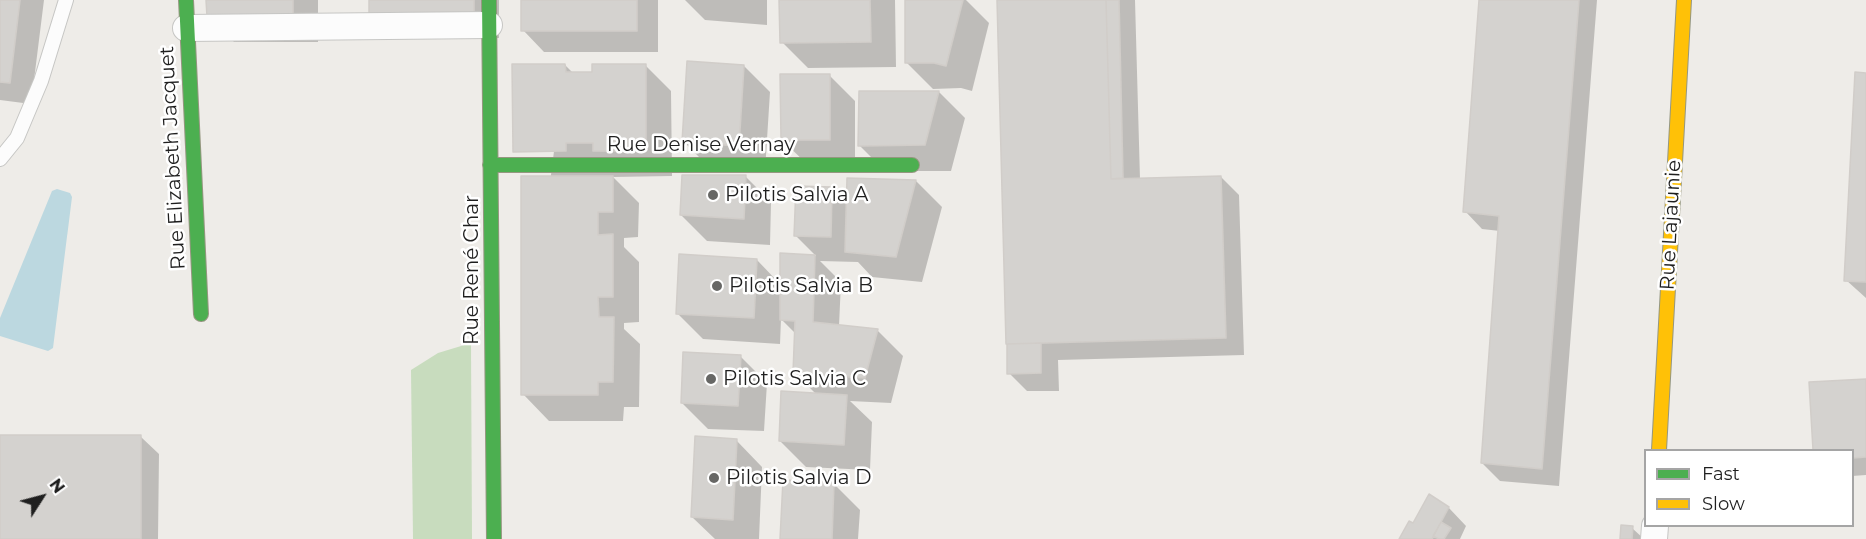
<!DOCTYPE html>
<html>
<head>
<meta charset="utf-8">
<style>
  body { margin:0 }
  #map { position:relative; width:1866px; height:539px; overflow:hidden; background:#eeece8; font-family:Montserrat,sans-serif }
  canvas { display:block }
  .legend { position:absolute; left:1644px; top:449px; width:210px; height:78px; box-sizing:border-box; background:#fff; border:2px solid #a5a5a5; margin:0; padding:8px 10px; list-style:none; font-size:18px; color:#1f1f1f }
  .legend li { display:flex; align-items:center; gap:12px; height:30px }
  .legend b { width:30px; border:2px solid #a5a5a5 }
  .north { position:absolute; left:12px; top:467px; width:60px; height:60px; -webkit-text-stroke:4px #fff; paint-order:stroke; rotate:54deg; font-size:16px; font-weight:700; line-height:24px; text-align:center; color:#1f1f1f }
  .north::after { content:''; display:block; margin:auto; width:21px; height:27px; background:#1f1f1f; clip-path:polygon(50% 0,100% 100%,50% 72%,0 100%) }
</style>
</head>
<body>
<div id="map">
<canvas width="1866" height="539"></canvas>
<ul class="legend">
<li><b style="height:8px;background:#4caf50"></b>Fast</li>
<li><b style="height:8px;background:#ffc107"></b>Slow</li>
</ul>
<div class="north">N</div>
</div>
<script>
const g = document.querySelector('canvas').getContext('2d');
g.lineJoin = 'round';
function fillPath(path, color) {
  g.fillStyle = color;
  g.fill(path, 'evenodd');
}
function stroke(path, color, width, dash) {
  g.strokeStyle = color;
  g.lineWidth = width;
  g.lineCap = dash ? 'butt' : 'round';
  g.setLineDash(dash || []);
  g.stroke(path);
}
function label(font, color, halo, rows, align = 'center') {
  g.font = font + ' Montserrat,sans-serif';
  g.lineWidth = 5;
  g.setLineDash([]);
  g.textBaseline = 'middle';
  g.strokeStyle = halo;
  g.fillStyle = color;
  for (const [text, x, y, turn = 0] of rows) {
    g.save();
    g.translate(x, y);
    g.rotate((+turn || 0) * Math.PI / 180);
    g.textAlign = isNaN(turn) ? turn : align;
    if (halo) g.strokeText(text, 0, 0);
    g.fillText(text, 0, 0);
    g.restore();
  }
}
const forest = new Path2D(`
  M471 343 472 539H413L411 370 438 353Z`);
const water = new Path2D(`
  M57 189 70 193 72 197 53 348 48 351 0 336V318L52 191Z`);
const shadow = new Path2D(`
  M0 0H44L31 104 0 100Z
  M208 0H318V42H234L208 16Z
  M370 0H499V38L396 39 370 13Z
  M522 0H658V52H544L523 30Z
  M685 0H767V25L705 20Z
  M781 0H895L896 67 808 68 782 42Z
  M906 0H966L989 23 972 91 961 88 933 89 907 63Z
  M999 0H1135L1140 179 1221 177 1239 195 1244 355 1058 360 1059 391H1027L1009 373Z
  M1481 0H1597L1559 486 1500 481 1482 463 1500 231 1482 229 1465 211Z
  M565 65 573 73H593L645 65 671 91 672 176 613 177 639 203 638 237 624 238V247L639 262V322L624 323V329L640 344 639 407H624L623 421H549L523 394Z
  M744 66 770 92 765 171 710 168 684 142Z
  M829 75 855 101V166H809L782 140Z
  M1866 75V298L1846 280Z
  M939 92 965 118 951 171H885L859 145 861 93Z
  M745 176 771 202 770 245 707 241 681 215Z
  M849 179 916 181 942 207 922 282 872 277 858 262 820 261 841 282 839 326 877 330 903 356 891 403 850 401 872 422 870 470 806 467 780 441 817 395 795 373 796 334 781 319 780 344 703 339 677 313 757 260 781 285V254L816 256 795 235 831 188 848 205Z
  M741 357 767 383 764 431 708 429 682 403Z
  M1866 380V475L1852 476V450H1814L1810 384Z
  M0 436 141 437 159 454 158 539H0Z
  M736 440 762 467 759 539H715L692 517Z
  M834 484 860 510 858 539H782Z
  M1430 496 1449 508 1466 526 1460 539H1401L1413 525Z
  M1632 528 1644 539H1622Z`);
const building = new Path2D(`
  M0 0H20L10 83 0 82Z
  M206 0H293V16L207 17Z
  M369 0H474V12L369 13Z
  M521 0H637V31H521Z
  M779 0H870L871 42 780 43Z
  M905 0H963L946 66 934 63H905Z
  M997 0H1106L1111 179 1221 176 1226 338 1006 344Z
  M1106 0H1119L1123 178 1111 179Z
  M1479 0H1579L1542 469 1481 463 1499 216 1463 212Z
  M687 61 744 65 739 146 682 142Z
  M512 64H565L566 72H592V64H646V151H593V143H566V151L513 152Z
  M1855 72 1866 73V282L1844 281Z
  M780 74H830V140H781Z
  M859 91H939L925 145 858 146Z
  M682 175H746L744 219 680 215Z
  M521 176H613V212H598V235L613 234V297H598L599 317H614L613 382H598V395H521Z
  M847 178 916 180 896 257 845 252Z
  M796 186 832 187 831 237 794 236Z
  M780 253 815 255 813 322 878 329 865 378 793 373 795 321 780 320Z
  M679 254 757 259 754 318 676 314Z
  M1041 343V373L1007 374V344Z
  M683 352 741 355 738 406 681 403Z
  M1866 379V457L1852 458V450H1813L1809 382Z
  M781 391 847 395 844 445 779 441Z
  M0 435H141V539H0Z
  M695 436 737 439 733 520 691 517Z
  M783 480 834 482 832 539H780Z
  M1429 494 1449 507 1432 539H1399L1409 521 1413 523Z
  M1441 522 1451 528 1444 539H1439L1433 536Z
  M1621 525 1633 526 1632 539H1620Z`);
const lane = new Path2D(`
  M0 159 17 138 41 81 66 0`);
const street = new Path2D(`
  M186 28 489 25
  M1654 539 1655 526`);
const fast = new Path2D(`
  M186 0 201 314
  M489 0 494 539
  M490 165H912`);
const slow = new Path2D(`
  M1659 450 1684 0`);
const markers = [
  [713,195,6,"#676765"],
  [717,286,6,"#676765"],
  [711,379,6,"#676765"],
  [714,478,6,"#676765"]
];
const streetNames = [
  ["Rue Denise Vernay",701,145],
  ["Rue Elizabeth Jacquet",173,158,-93],
  ["Rue Lajaunie",1671,225,-87],
  ["Rue René Char",472,270,-90]
];
const poiNames = [
  ["Pilotis Salvia A",725,195],
  ["Pilotis Salvia B",729,286],
  ["Pilotis Salvia C",723,379],
  ["Pilotis Salvia D",726,478]
];
fillPath(forest, '#c8dcbe');
fillPath(water, '#bcd8e0');
fillPath(shadow, '#0003');
fillPath(building, '#d4d2cf');
stroke(building, '#d1cdc9', 1.5);
stroke(lane, '#c6c6c4', 16);
stroke(street, '#c6c6c4', 28);
stroke(fast, '#959780', 16);
stroke(slow, '#959780', 16);
stroke(lane, '#fcfcfc', 14);
stroke(street, '#fcfcfc', 26);
stroke(fast, '#4caf50', 14);
stroke(slow, '#ffc107', 14);
for (const [x, y, r, color] of markers) {
  const dot = new Path2D();
  dot.arc(x, y, r, 0, 2 * Math.PI);
  g.fillStyle = color;
  g.fill(dot);
  stroke(dot, '#fff', 2);
}
label('20px', '#1f1f1f', '#fff', streetNames);
label('20px', '#1f1f1f', '#fff', poiNames, 'left');
</script>
</body>
</html>
